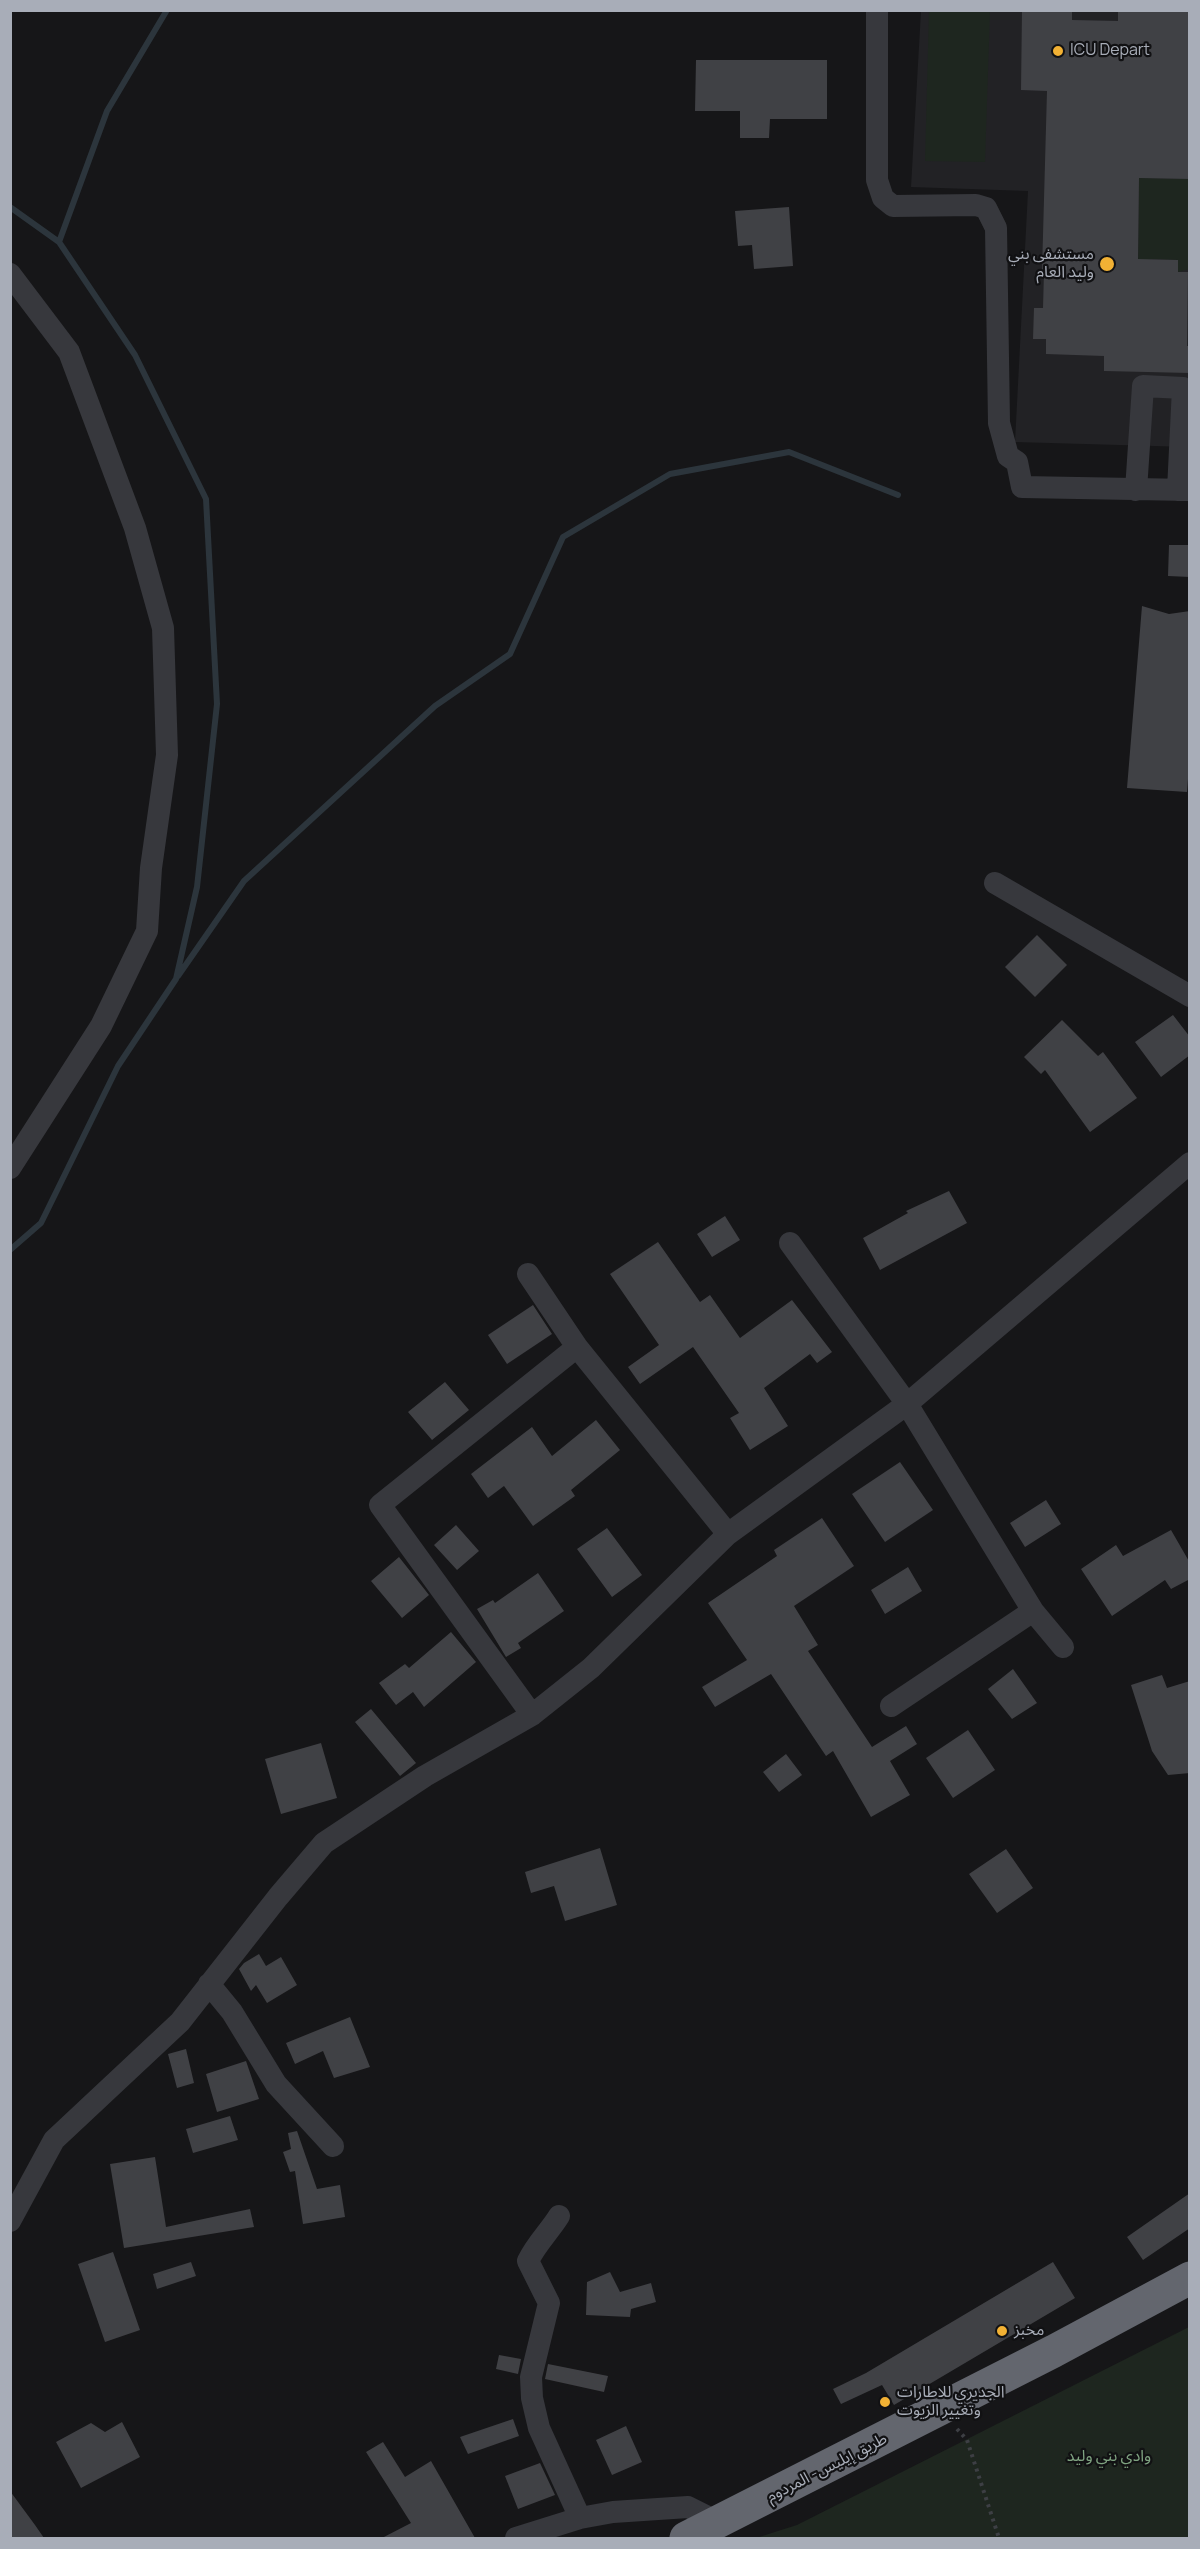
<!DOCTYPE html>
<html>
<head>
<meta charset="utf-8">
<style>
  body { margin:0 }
  #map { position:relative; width:1200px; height:2549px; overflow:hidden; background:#161618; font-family:Manrope,sans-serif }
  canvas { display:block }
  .frame { position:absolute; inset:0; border:12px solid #a8adb8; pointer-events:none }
</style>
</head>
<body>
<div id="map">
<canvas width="1200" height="2549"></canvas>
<div class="frame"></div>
</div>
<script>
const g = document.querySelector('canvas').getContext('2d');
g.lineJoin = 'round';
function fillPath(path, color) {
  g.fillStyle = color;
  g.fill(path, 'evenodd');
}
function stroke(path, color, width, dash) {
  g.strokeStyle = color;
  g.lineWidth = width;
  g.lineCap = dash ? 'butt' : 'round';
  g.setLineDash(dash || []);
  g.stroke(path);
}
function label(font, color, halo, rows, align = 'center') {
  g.font = font + ' Manrope,"Noto Sans Arabic",sans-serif';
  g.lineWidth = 4.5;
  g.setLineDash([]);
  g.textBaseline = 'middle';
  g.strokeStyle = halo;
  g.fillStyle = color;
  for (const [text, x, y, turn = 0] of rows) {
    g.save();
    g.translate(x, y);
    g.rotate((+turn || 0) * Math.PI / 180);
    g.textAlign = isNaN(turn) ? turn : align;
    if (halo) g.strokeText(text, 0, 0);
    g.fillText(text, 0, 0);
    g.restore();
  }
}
const built = new Path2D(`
  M921 11H1189V447L1015 442 1028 191 911 187Z`);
const green = new Path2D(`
  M929 11H990L985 162 925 161Z
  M1139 178 1189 179V269L1178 272V260L1151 259 1138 275Z
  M1189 2327V2538H756L797 2525Z`);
const stream = new Path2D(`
  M10 207 59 242 135 355 206 499 217 704 197 887 176 979 118 1066 41 1223 10 1250
  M59 242 107 111 167 10
  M178 976 244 881 435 706 510 654 563 537 670 474 789 452 898 495`);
const building = new Path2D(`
  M1022 10H1072V20L1118 21V10H1190V179L1139 178 1138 259 1178 260V272H1188L1187 346H1190V373L1104 371V356L1046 354V339H1033L1034 308H1043L1044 272 1042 271 1047 91 1021 90Z
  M696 60H827V119H770L769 138H740V111H695Z
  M789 207 793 266 754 269 752 245 738 246 735 211Z
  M1169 545H1190V577L1168 576Z
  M1142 606 1169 614 1190 611V753L1187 792 1127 788Z
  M1037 935 1067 965 1035 997 1005 967Z
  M1173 1015 1190 1037V1055L1161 1077 1135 1042Z
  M1062 1020 1098 1056 1103 1052 1137 1098 1090 1132 1045 1070 1041 1074 1024 1057Z
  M949 1191 967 1223 880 1270 863 1238 908 1213 906 1211Z
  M725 1216 740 1240 712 1257 697 1234Z
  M658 1242 700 1302 710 1295 740 1338 792 1300 832 1352 817 1363 810 1354 764 1388 788 1426 750 1450 730 1418 739 1413 693 1347 640 1384 628 1367 659 1345 610 1274Z
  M533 1305 552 1334 507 1364 488 1335Z
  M445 1382 469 1410 432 1440 408 1412Z
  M596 1420 620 1450 571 1490 575 1496 533 1526 504 1486 488 1498 471 1474 532 1427 552 1456Z
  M900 1462 933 1510 885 1542 852 1494Z
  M1046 1500 1061 1524 1025 1547 1010 1523Z
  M822 1518 854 1566 794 1606 818 1645 808 1651 872 1747 906 1726 917 1744 890 1761 910 1795 871 1817 833 1751 826 1756 771 1674 715 1707 702 1687 747 1660 708 1603 777 1556 774 1550Z
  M456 1525 479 1551 457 1570 434 1545Z
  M607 1528 642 1575 612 1597 577 1549Z
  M1171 1530 1190 1563V1579L1171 1589 1165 1580 1112 1616 1081 1569 1116 1545 1123 1556Z
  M399 1557 429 1595 402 1618 371 1581Z
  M908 1567 922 1591 885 1614 871 1590Z
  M538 1573 564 1611 518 1643 521 1648 506 1657 477 1609 493 1600 495 1603Z
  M451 1632 476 1662 424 1707 413 1692 396 1705 379 1683 405 1664 409 1668Z
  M1013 1669 1037 1703 1012 1719 988 1689Z
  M1162 1675 1167 1688 1190 1681V1773L1168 1775 1152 1751 1131 1685Z
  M371 1709 416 1763 400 1776 355 1722Z
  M968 1730 995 1770 953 1798 926 1758Z
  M321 1743 337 1798 281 1814 265 1759Z
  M786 1754 802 1775 779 1792 763 1772Z
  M600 1848 617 1905 565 1921 554 1886 531 1893 525 1872Z
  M1006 1849 1033 1888 997 1913 969 1874Z
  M259 1954 266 1966 281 1957 297 1985 267 2003 256 1985 251 1991 239 1969 244 1963Z
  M350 2017 370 2067 334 2078 323 2051 295 2064 286 2043Z
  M186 2049 194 2083 177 2088 168 2054Z
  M246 2061 259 2099 217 2112 206 2074Z
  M230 2116 238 2140 193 2153 186 2129Z
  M297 2131 317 2189 340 2185 345 2217 303 2224 295 2171 290 2172 283 2152 291 2149 288 2133Z
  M155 2157 166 2227 250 2209 254 2227 124 2248 110 2164Z
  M1190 2193V2228L1143 2260 1127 2237Z
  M113 2252 140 2330 105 2342 78 2264Z
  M191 2262 196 2276 157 2289 153 2274Z
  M1053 2262 1075 2298 894 2405 882 2385 841 2404 833 2389 866 2373Z
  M610 2272 620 2292 651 2283 656 2302 631 2309 630 2317 586 2315 587 2282Z
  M499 2355 521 2359 518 2374 496 2369Z
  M548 2364 608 2376 604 2392 545 2379Z
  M513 2419 519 2436 468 2454 460 2437Z
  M122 2422 140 2457 81 2488 56 2442 91 2423 105 2432Z
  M626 2426 642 2462 612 2475 596 2440Z
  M383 2442 405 2477 431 2461 475 2538H382L411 2523 366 2452Z
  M540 2463 555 2495 518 2509 505 2476Z
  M10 2491 35 2525 44 2538H10Z`);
const path = new Path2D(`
  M957 2429 967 2440 999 2538`);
const minor = new Path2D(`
  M877 10V180L883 198 893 206 976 205 986 208 996 228 999 423 1008 456 1017 462 1022 487 1190 490
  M10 274 69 352 135 528 163 628 167 755 151 868 147 931 101 1026 10 1168
  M1136 490 1143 386 1183 388 1178 490
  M995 883 1190 996
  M790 1243 907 1404 1033 1611 1063 1647
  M528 1274 577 1347 728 1534
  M891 1706 1033 1611
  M532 1715 380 1505 577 1347
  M209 1984 232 2012 276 2084 333 2146
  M559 2216C549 2232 536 2244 528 2261L549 2303 531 2377 532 2398 539 2428 580 2518
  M10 2221 54 2140 180 2022 278 1897 324 1843 425 1776 532 1715 591 1668 728 1534 907 1404 1190 1163
  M516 2538 580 2518 613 2512 688 2507 720 2523`);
const highway = new Path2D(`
  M686 2538 1054 2351 1190 2278`);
const markers = [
  [1058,51,6,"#f2b134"],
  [1107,264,8,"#f2b134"],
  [1002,2331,6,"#f2b134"],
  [885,2402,6,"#f2b134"]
];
const poiNames = [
  ["ICU Depart",1070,51],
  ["مستشفى بني",1094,255,"right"],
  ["وليد العام",1094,273,"right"],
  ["مخبز",1014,2331],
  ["الجديري للاطارات",897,2393],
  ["وتغيير الزيوت",897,2411]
];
const parkNames = [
  ["وادي بني وليد",1109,2457]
];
const streetNames = [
  ["طريق إيليس- المردوم",827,2468,-27]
];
fillPath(built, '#222225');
fillPath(green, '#1e261f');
stroke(stream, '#2c353c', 6);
fillPath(building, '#404145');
stroke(path, '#3d3f44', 4, [3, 4.5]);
stroke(minor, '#37383d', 22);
stroke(highway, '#63666e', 33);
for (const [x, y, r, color] of markers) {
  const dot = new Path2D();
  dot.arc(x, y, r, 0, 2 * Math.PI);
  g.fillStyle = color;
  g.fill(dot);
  stroke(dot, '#111113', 2);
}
label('16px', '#a8adb8', '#111113', poiNames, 'left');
label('16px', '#7fa381', '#111113', parkNames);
label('16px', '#a8adb8', '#111113', streetNames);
</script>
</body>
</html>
